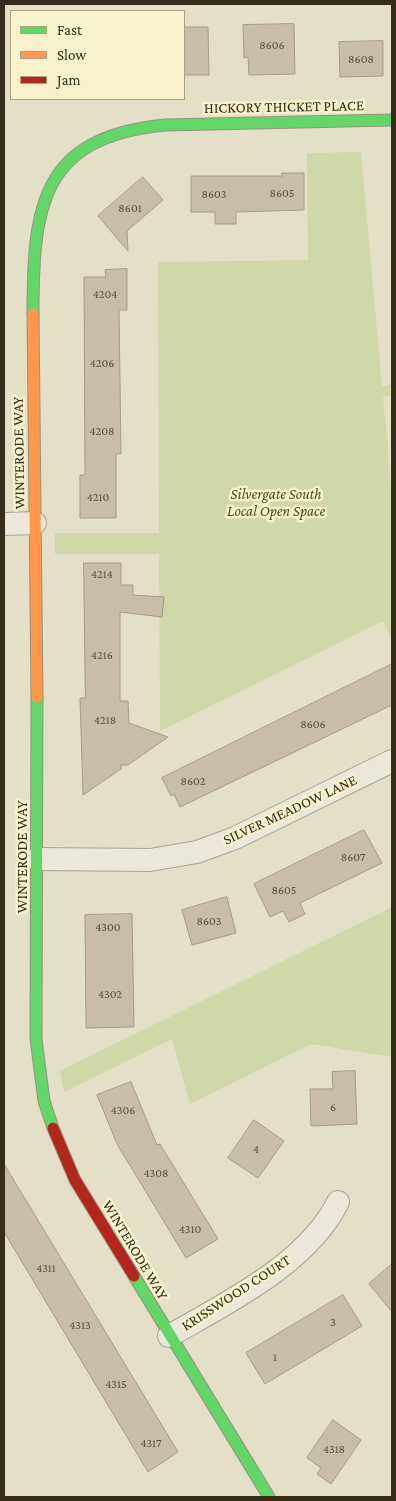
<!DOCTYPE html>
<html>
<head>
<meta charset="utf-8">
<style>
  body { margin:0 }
  #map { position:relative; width:396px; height:1501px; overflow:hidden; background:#e4e0c8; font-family:"Crimson Pro",serif }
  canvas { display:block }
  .frame { position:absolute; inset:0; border:5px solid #362c1a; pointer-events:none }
  .legend { position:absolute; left:10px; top:10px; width:175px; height:90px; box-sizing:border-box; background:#f8f1cb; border:1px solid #aaa284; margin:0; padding:6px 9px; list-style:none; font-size:15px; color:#362c1a }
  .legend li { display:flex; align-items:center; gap:10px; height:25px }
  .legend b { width:25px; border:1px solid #aaa284 }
</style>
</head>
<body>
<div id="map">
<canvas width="396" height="1501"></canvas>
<div class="frame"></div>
<ul class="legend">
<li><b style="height:6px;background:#63d668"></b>Fast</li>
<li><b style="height:6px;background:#ff974d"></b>Slow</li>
<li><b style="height:6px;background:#b3261e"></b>Jam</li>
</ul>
</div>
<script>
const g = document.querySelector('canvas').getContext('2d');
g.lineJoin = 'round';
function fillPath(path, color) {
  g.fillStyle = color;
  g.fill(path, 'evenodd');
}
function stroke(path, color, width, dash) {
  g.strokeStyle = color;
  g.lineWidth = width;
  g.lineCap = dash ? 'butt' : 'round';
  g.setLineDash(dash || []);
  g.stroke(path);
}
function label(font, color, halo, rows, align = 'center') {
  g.font = font + ' "Crimson Pro",serif';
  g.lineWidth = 5;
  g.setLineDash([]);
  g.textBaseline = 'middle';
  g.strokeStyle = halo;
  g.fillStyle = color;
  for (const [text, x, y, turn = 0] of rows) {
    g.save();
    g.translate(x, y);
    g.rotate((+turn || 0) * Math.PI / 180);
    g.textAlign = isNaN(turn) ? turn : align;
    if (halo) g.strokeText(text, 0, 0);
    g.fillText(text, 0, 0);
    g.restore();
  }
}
const green = new Path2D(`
  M361 152 382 386 392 384V395L383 397 392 496V640L383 621 160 731 159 554H55V533H159L158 262 308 260 307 153Z
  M392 907V1057L311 1044 190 1104 172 1039 64 1092 60 1071Z`);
const building = new Path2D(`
  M294 24 295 74 249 75 248 57 244 58 243 25Z
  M184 27H208L209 75H184Z
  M383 41V76L340 77 339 42Z
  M282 173H304V210L236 212V224H215V212H191V176H282Z
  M143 177 163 200 127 231 128 251 98 216Z
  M127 269V310H119L121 454H116V518H80V475H85L84 277H106L105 270Z
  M84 563H121V585H133V595L164 597 162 617 120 612V701H128L129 723 168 737 128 765H121V769L83 795 80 698H85Z
  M392 664V705L180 807 174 794 171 796 162 778Z
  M364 830 382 863 300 903 305 914 289 922 283 911 270 917 254 884Z
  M227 897 236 933 192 945 182 910Z
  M132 914 134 1027 86 1028 85 915Z
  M355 1071 357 1124 311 1126 310 1089H333L332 1072Z
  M131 1082 157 1145 160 1144 218 1239 186 1258 117 1144 97 1095Z
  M254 1120 284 1141 258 1178 228 1158Z
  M4 1164 178 1452 148 1472 4 1232Z
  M392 1264V1312L369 1284Z
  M343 1295 362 1326 265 1384 246 1353Z
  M333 1420 361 1440 331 1484 317 1474 321 1468 307 1458Z`);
const street = new Path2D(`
  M4 524 35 523
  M37 859 150 860 197 852 235 838 392 761
  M169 1336C227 1303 308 1263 338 1202`);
const fast = new Path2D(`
  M33 314C33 206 41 137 165 125L392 120
  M37 697 36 1039 44 1101 53 1128
  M134 1276 269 1497`);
const slow = new Path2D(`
  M33 314 37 697`);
const jam = new Path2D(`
  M53 1128 75 1180 134 1276`);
const numberNames = [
  ["8606",272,45],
  ["8608",361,59],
  ["8605",282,193],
  ["8603",214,194],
  ["8601",130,208],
  ["4204",105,294],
  ["4206",102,363],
  ["4208",102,431],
  ["4210",98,497],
  ["4214",102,574],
  ["4216",102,655],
  ["4218",105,720],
  ["8606",313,724],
  ["8602",193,781],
  ["8607",353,857],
  ["8605",284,890],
  ["8603",209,921],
  ["4300",108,927],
  ["4302",110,994],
  ["6",333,1107],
  ["4306",123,1110],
  ["4",256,1149],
  ["4308",156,1173],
  ["4310",190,1229],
  ["4311",46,1268],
  ["3",333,1322],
  ["4313",80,1325],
  ["1",275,1357],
  ["4315",116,1384],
  ["4317",151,1443],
  ["4318",334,1449]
];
const streetNames = [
  ["HICKORY THICKET PLACE",284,107,-1],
  ["WINTERODE WAY",19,453,-91],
  ["SILVER MEADOW LANE",290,810,-25],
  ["WINTERODE WAY",22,857,-90],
  ["WINTERODE WAY",135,1250,59],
  ["KRISSWOOD COURT",236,1293,-33]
];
const parkNames = [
  ["Silvergate South",276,494],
  ["Local Open Space",276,511]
];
fillPath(green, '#d0d7a8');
fillPath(building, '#c8bda8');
stroke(building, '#a49a87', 1);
stroke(street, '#a9a392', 24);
stroke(fast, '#989282', 13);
stroke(slow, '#989282', 13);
stroke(jam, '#989282', 13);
stroke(street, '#ebe8da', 22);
stroke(fast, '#63d668', 11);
stroke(slow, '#ff974d', 11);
stroke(jam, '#b3261e', 11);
label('12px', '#5a503e', null, numberNames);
label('15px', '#362c1a', '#f8f1cb', streetNames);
label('italic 15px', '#40541f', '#f8f1cb', parkNames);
</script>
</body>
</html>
